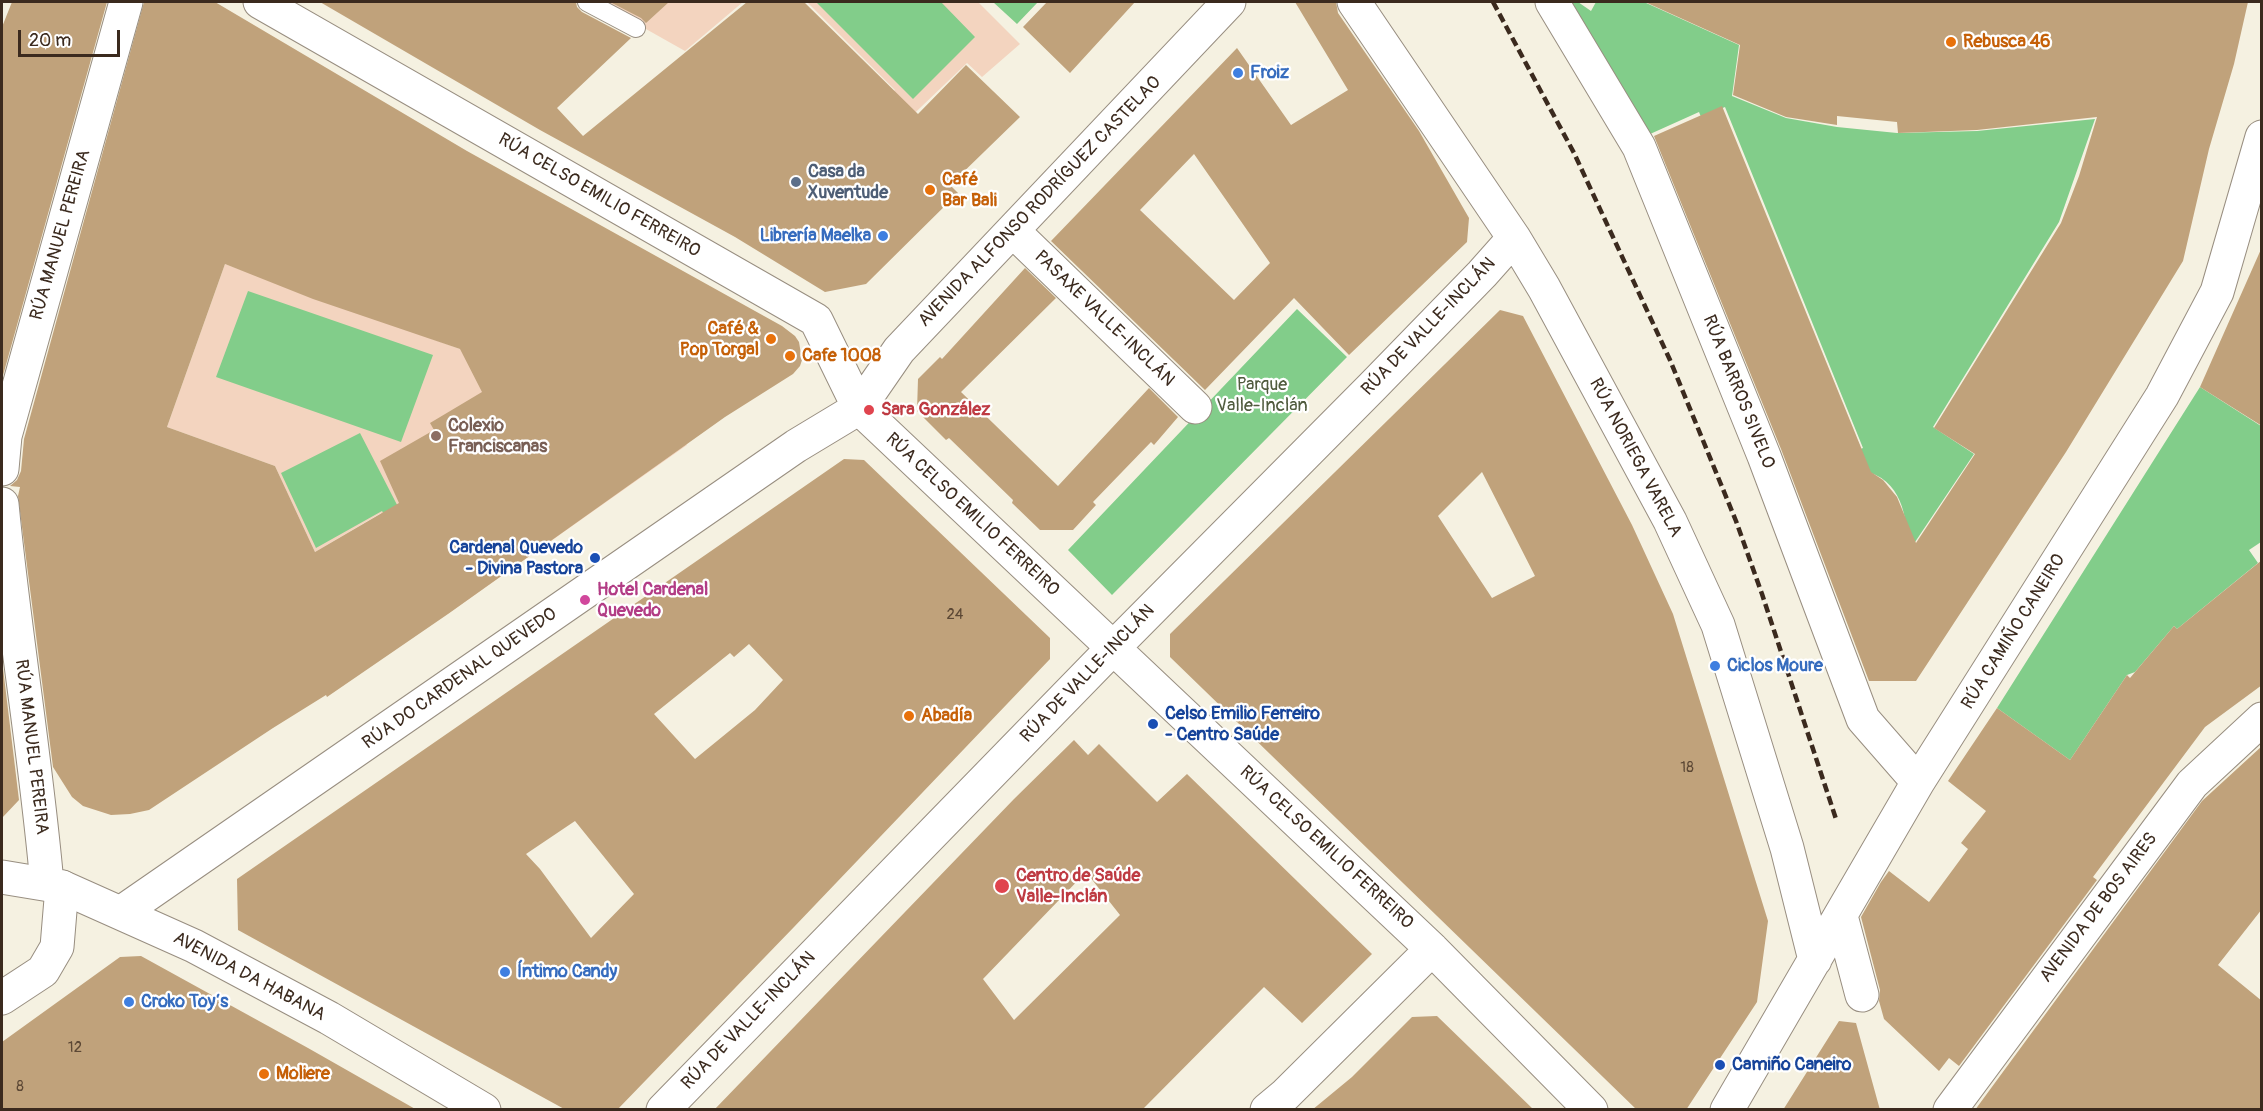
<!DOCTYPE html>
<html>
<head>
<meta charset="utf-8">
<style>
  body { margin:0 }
  #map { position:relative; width:2263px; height:1111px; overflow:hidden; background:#f5f1e1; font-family:Pangolin,sans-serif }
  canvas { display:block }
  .frame { position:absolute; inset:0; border:3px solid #3b2a1e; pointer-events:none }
  .scale { position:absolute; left:18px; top:30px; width:102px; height:27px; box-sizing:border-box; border:3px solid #3b2a1e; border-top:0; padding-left:8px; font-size:18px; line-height:21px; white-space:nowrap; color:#3b2a1e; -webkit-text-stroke:4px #fff; paint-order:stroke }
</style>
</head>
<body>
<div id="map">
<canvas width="2263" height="1111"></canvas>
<div class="frame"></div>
<div class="scale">20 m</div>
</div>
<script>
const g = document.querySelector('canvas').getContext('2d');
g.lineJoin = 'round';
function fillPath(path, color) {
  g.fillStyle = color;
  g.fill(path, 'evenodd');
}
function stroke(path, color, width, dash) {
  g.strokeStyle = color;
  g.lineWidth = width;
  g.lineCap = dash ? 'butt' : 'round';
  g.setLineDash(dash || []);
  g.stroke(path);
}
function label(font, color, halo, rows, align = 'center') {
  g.font = font + ' Pangolin,sans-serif';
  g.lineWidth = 4.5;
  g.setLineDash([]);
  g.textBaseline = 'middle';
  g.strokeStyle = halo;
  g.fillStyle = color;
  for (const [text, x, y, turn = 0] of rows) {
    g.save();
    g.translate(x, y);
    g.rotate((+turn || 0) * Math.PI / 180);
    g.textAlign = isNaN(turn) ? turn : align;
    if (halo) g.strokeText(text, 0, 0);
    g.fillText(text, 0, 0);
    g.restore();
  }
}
const built = new Path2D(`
  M598 2H743L685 51Z
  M807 2H978L1020 44 982 77 967 63 897 130 875 109 895 90Z
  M225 264 460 349 646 383 687 445 449 613 381 513 315 552 275 466 167 427Z`);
const green = new Path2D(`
  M816 2H941L975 37 913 99Z
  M993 2H1038L1017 24Z
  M1560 2H1578L1591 11 1596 2H1644L1739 45 1732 96 1786 118 1837 127 1897 133 1977 131 2095 119 2059 222 1933 427 1974 454 1909 551C1906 515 1903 480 1862 470L1855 451 1863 448 1725 107 1701 117 1699 112 1639 139Z
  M248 291 433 355 401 442 216 377Z
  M1297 309 1347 357 1112 595 1068 550Z
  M2200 387 2261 426V542L2249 550 2258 563 2177 629 2174 626 2135 672 2127 675 2070 760 1997 708Z
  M360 433 410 530 398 536 382 511 316 548 281 473Z`);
const building = new Path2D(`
  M12 2H107L2 379V27Z
  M144 2H215L467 151 782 326 795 336 799 342 802 360 800 366 793 374 725 417 448 614 327 697 326 695 273 728 149 810 130 814 111 815 83 806 72 797 53 767 18 496 20 487 10 486 17 480 21 471 24 439ZM225 264 313 299 460 349 482 392 430 423 434 430 380 461 399 503 315 552 275 466 167 427Z
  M320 2H576L577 7 582 12 631 38 557 108 583 136 747 2H804L918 114 966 65 1020 117 950 185 958 193 866 284 825 292 735 237 540 130Z
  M610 2H669L646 23 641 18Z
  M1047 2H1135L1070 73 1023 27Z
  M1295 2H1336L1338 13 1419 131 1469 218 1467 242 1349 355 1294 298 1205 390 1051 241 1237 48 1291 125 1348 90ZM1194 154 1270 263 1234 300 1140 210Z
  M1645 2H2248L2234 64 2209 149 2183 261 2066 452 1916 681H1869L1781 449 1654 136 1722 106 1871 472 1883 480 1897 497 1916 543 1975 454 1934 428 2061 223 2079 176 2097 117 1977 130 1898 133 1897 122 1837 116V125L1786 117 1733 95 1740 45Z
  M2262 247V426L2200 387Z
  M1025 268 1056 298 961 392 1058 486 1149 388 1178 417 1154 445 1151 442 1093 502 1096 505 1073 530H1040L1012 503 1013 500 949 438 946 440 917 411 918 379 940 357 942 359Z
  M1500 310 1523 316 1632 525 1673 614 1768 921 1757 1002 1686 1110H1637L1170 657V634ZM1482 472 1535 576 1492 598 1438 516Z
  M844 459 864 460 1050 638V659L794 927 617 1110H566L238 930 237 879ZM749 644 783 680 755 710 695 759 654 714 730 653 734 657ZM575 821 634 894 591 938 540 869 526 854Z
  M2262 560V685L2205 727 2093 877 2097 880 1959 1066 1949 1058 1939 1071 1884 1019 1879 1001 1880 990 1861 917 1881 882 1889 871 1929 902 1968 849 1961 843 1986 811 1948 781 1997 708 2070 760 2127 675 2130 678 2174 626 2177 629Z
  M2 660 19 800 2 818Z
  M1074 740 1088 755 1099 744 1157 802 1187 774 1372 954 1302 1023 1264 987 1142 1110H714L1014 799ZM1086 872 1120 915 1014 1020 983 979Z
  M2262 746V909L2218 965 2262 1001V1110H1975L2202 801Z
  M141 956 308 1048 417 1110H2V1042L120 957Z
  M1437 1016 1534 1110H1312L1352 1077 1412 1017Z
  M1839 1021 1856 1023 1880 1110H1783Z`);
const lane = new Path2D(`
  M587 2 636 28`);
const street = new Path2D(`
  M260 2 816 320 859 408 1432 949 1591 1110
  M1354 2 1514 238 1544 288 1670 521 1718 625 1787 848 1815 960
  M1552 2 1639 147 1764 456 1863 719 1918 782
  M1013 231 1195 407
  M2 469 5 436 126 2
  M2 504C14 631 36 757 47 884
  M122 912 796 446 859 408 899 350 1229 2
  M1841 916 1862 995
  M2 998 43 971 57 947 62 887
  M663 1110 1114 647 1372 387 1482 274 1514 238
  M1267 1110 1285 1095 1432 949
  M1727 1110 1918 782 2162 396 2217 292 2262 137
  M1950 1110 2192 784 2262 719`);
const secondary = new Path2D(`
  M2 877 62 887 194 946 329 1018 484 1110`);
const rail = new Path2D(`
  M1493 2 1574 153 1670 360 1736 521 1762 594 1837 822`);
const markers = [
  [1951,42,6,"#e8710a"],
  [1238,73,6,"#3f7fe0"],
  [796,182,6,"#5c6f8a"],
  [930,190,6,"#e8710a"],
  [883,236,6,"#3f7fe0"],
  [771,339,6,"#e8710a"],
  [790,356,6,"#e8710a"],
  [869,410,6,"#e0444e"],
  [436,436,6,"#8d6e63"],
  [595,558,6,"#1a4fb4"],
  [585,600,6,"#d1479c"],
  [1715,666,6,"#3f7fe0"],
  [909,716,6,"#e8710a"],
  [1153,724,6,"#1a4fb4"],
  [1002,886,8,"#e0444e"],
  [505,972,6,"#3f7fe0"],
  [129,1002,6,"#3f7fe0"],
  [1720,1065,6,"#1a4fb4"],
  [264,1074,6,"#e8710a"]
];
const numberNames = [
  ["24",955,615],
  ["18",1687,768],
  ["12",75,1048],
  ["8",20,1087]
];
const foodNames = [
  ["Rebusca 46",1963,42],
  ["Café",942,180],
  ["Bar Bali",942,201],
  ["Café &",759,329,"right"],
  ["Pop Torgal",759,350,"right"],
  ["Cafe 1008",802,356],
  ["Abadía",921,716],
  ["Moliere",276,1074]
];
const shopNames = [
  ["Froiz",1250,73],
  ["Librería Maelka",871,236,"right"],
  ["Ciclos Moure",1727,666],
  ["Íntimo Candy",517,972],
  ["Croko Toy‘s",141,1002]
];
const serviceNames = [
  ["Casa da",808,172],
  ["Xuventude",808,193]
];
const streetNames = [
  ["RÚA CELSO EMILIO FERREIRO",599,196,30],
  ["AVENIDA ALFONSO RODRÍGUEZ CASTELAO",1040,202,-46],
  ["RÚA MANUEL PEREIRA",61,235,-74],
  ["PASAXE VALLE-INCLÁN",1104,319,44],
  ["RÚA DE VALLE-INCLÁN",1429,327,-46],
  ["RÚA BARROS SIVELO",1738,392,68],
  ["RÚA NORIEGA VARELA",1635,458,62],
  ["RÚA CELSO EMILIO FERREIRO",972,515,43],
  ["RÚA CAMIÑO CANEIRO",2014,632,-58],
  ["RÚA DE VALLE-INCLÁN",1088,674,-46],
  ["RÚA DO CARDENAL QUEVEDO",460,679,-35],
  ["RÚA MANUEL PEREIRA",31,747,83],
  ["RÚA CELSO EMILIO FERREIRO",1326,848,43],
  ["AVENIDA DE BOS AIRES",2099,908,-53],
  ["AVENIDA DA HABANA",249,977,28],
  ["RÚA DE VALLE-INCLÁN",749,1021,-46]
];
const parkNames = [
  ["Parque",1262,385],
  ["Valle-Inclán",1262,406]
];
const healthNames = [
  ["Sara González",881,410],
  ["Centro de Saúde",1016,876],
  ["Valle-Inclán",1016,897]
];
const educationNames = [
  ["Colexio",448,426],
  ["Franciscanas",448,447]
];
const transitNames = [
  ["Cardenal Quevedo",583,548,"right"],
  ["- Divina Pastora",583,569,"right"],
  ["Celso Emilio Ferreiro",1165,714],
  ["- Centro Saúde",1165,735],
  ["Camiño Caneiro",1732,1065]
];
const hotelNames = [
  ["Hotel Cardenal",597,590],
  ["Quevedo",597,611]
];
fillPath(built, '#f3d4bf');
fillPath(green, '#82cd8a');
fillPath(building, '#c0a27b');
stroke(lane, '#988e80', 20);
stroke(street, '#988e80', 35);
stroke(secondary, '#988e80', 35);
stroke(lane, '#fff', 18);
stroke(street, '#fff', 33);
stroke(secondary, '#fff', 33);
stroke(rail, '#3b2a1e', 4.5, [9, 4.5]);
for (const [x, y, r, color] of markers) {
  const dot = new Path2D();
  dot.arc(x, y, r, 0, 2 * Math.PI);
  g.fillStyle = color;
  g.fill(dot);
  stroke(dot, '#fff', 2);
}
label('15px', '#5c4835', null, numberNames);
label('bold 18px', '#c56008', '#fff', foodNames, 'left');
label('bold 18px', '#366cbe', '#fff', shopNames, 'left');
label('bold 18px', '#4e5e75', '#fff', serviceNames, 'left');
label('18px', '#3b2a1e', '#fff', streetNames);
label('18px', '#505b3e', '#fff', parkNames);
label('bold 18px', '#be3a42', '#fff', healthNames, 'left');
label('bold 18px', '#785e54', '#fff', educationNames, 'left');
label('bold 18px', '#164399', '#fff', transitNames, 'left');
label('bold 18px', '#b23c85', '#fff', hotelNames, 'left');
</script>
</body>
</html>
